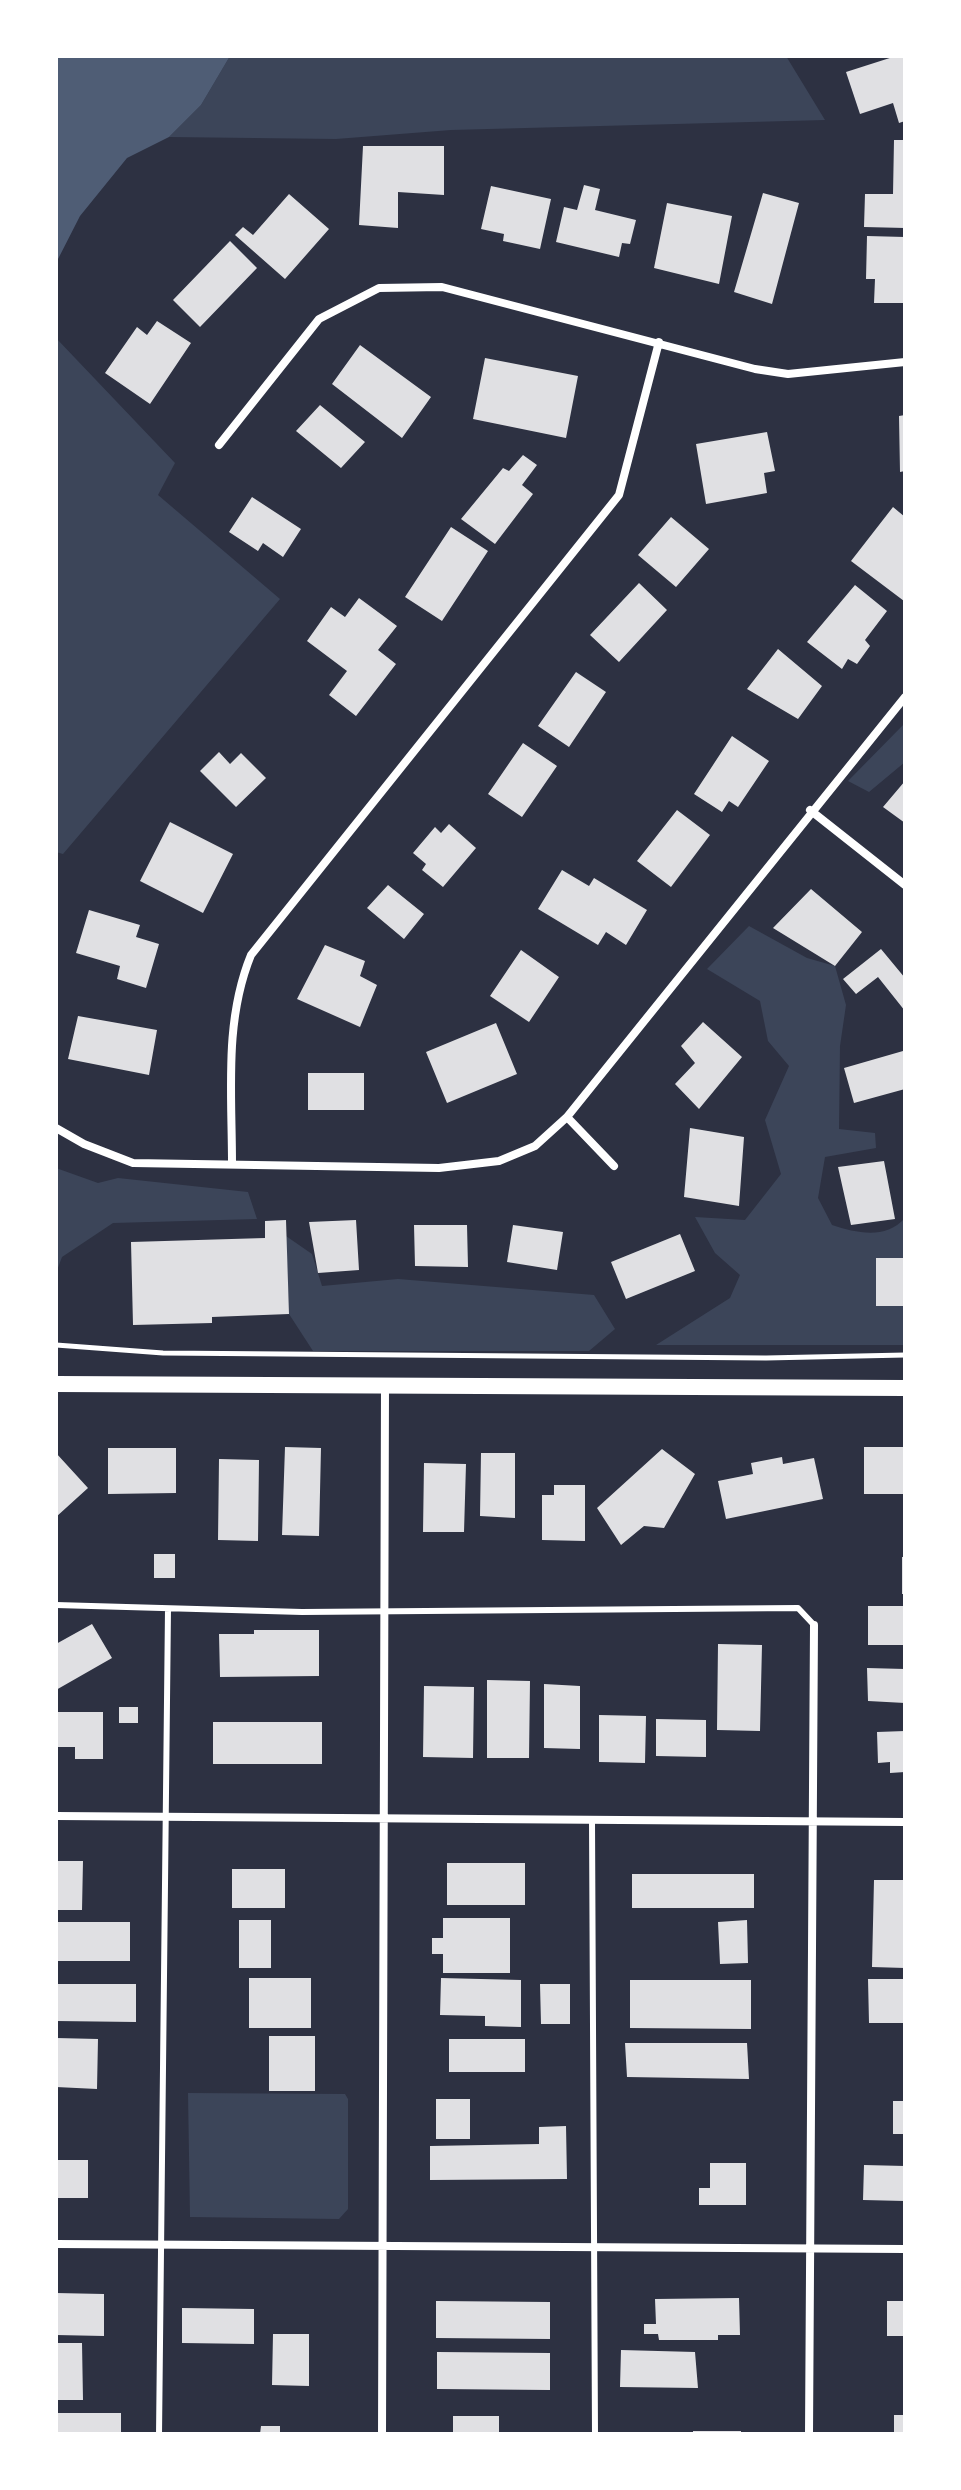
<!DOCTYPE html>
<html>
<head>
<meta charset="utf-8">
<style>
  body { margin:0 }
  #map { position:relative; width:961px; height:2490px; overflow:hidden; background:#2d3142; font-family:"Source Sans 3",sans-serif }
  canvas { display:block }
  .frame { position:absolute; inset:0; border:58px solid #fff; pointer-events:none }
</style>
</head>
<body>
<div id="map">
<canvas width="961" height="2490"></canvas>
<div class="frame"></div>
</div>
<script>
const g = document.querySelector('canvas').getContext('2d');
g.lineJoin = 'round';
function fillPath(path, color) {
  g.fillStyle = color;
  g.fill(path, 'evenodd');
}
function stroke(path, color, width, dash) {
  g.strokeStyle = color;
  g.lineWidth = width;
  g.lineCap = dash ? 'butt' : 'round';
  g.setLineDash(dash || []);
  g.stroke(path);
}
const green = new Path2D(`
  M230 56H786L825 120 451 130 336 139 169 137 201 105Z
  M56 338 175 463 158 495 280 599 63 854 56 852Z
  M905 723V762L869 792 848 781Z
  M749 926 807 958 835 966 846 1005 840 1046 839 1129 875 1133 876 1148 825 1157 818 1198 832 1225C857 1233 885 1240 905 1218V1345H656L730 1298 740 1275 715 1253 695 1217 745 1220 781 1174 765 1120 789 1066 768 1041 760 1001 707 969Z
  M56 1168 98 1183 118 1178 248 1192 257 1219 113 1223 62 1257 56 1273Z
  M286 1236 312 1254 322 1286 398 1279 594 1295 615 1329 589 1351H313L289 1314Z
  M188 2093 345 2094 348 2099V2209L339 2219 190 2217Z`);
const water = new Path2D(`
  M56 56H230L201 105 169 137 127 158 80 216 56 263Z`);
const building = new Path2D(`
  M896 56H905V121L899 123 893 103 860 114 846 72Z
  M894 140H905V228L864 227 865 194H893Z
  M363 146H444V195L398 192V228L359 225Z
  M584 185 600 189 595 210 636 220 630 244 622 243 619 257 556 242 564 207 577 210Z
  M491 186 551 199 540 249 503 241 504 234 481 229Z
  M763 193 799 203 772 304 734 292Z
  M289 194 329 229 285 279 235 235 243 227 253 235Z
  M667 203 732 216 719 284 654 268Z
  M867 236 905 237V303H874L875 279H866Z
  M230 241 257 268 200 327 173 300Z
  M157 321 191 343 150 404 105 373 137 327 147 335Z
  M360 345 431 397 402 438 332 384Z
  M485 358 578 376 566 438 473 419Z
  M320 405 365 442 341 468 296 431Z
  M905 415V471L900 472 899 416Z
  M767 432 775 471 764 473 767 493 706 504 696 444Z
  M523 455 537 465 522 485 533 494 495 544 461 519 503 468 509 471Z
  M252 497 301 529 283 557 263 543 258 551 229 532Z
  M893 507 905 517 904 601 851 561Z
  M671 517 709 549 676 587 638 555Z
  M451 527 488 551 442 621 405 597Z
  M639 583 667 610 619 662 590 635Z
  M855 585 887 611 865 640 870 646 857 664 848 659 842 669 807 642Z
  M359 598 397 626 378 650 396 664 356 716 329 695 347 671 307 641 331 607 345 617Z
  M778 649 822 686 798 719 747 689Z
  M576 672 606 692 569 747 538 726Z
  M732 736 769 761 738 807 729 801 722 812 694 794Z
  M523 743 557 766 522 817 488 794Z
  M219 752 230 764 241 753 266 778 236 807 200 771Z
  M905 781V823L883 807Z
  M677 810 710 835 671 887 637 861Z
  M170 822 233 854 203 913 140 881Z
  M449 824 476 848 443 887 422 870 426 864 413 853 435 827 441 833Z
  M562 870 589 886 594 878 647 910 626 945 606 932 598 945 538 909Z
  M388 885 424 914 404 939 367 908Z
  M811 889 862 932 835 966 773 928Z
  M89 910 140 925 136 937 159 944 146 988 117 979 120 966 76 953Z
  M325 945 365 961 360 976 377 985 360 1027 297 999Z
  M881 949 905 978V1011L878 977 856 994 843 979Z
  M521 950 559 977 529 1022 490 996Z
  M78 1016 157 1030 149 1075 68 1059Z
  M703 1022 742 1057 699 1109 675 1084 695 1063 681 1046Z
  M496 1023 517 1074 447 1103 426 1052Z
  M903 1051 905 1089 854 1103 844 1068Z
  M308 1073H364V1110H308Z
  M690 1128 744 1137 739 1206 684 1197Z
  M884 1161 895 1219 851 1225 838 1167Z
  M286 1220 289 1314 212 1317V1323L133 1325 131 1242 265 1238V1221Z
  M356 1220 359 1270 318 1273 309 1222Z
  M414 1225H467L468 1267 415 1266Z
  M513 1225 563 1232 557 1270 507 1262Z
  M680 1234 695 1271 626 1299 611 1262Z
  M876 1258H905V1306H876Z
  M285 1447 321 1448 319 1536 282 1535Z
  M864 1447H905V1494H864Z
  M108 1448H176V1493L108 1494Z
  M662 1449 695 1474 664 1528 644 1526 621 1545 597 1508Z
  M56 1453 88 1488 56 1517Z
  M481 1453H515V1518L480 1516Z
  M782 1457 783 1464 814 1458 823 1499 726 1519 718 1481 753 1474 751 1463Z
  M219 1459 259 1460 258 1541 218 1540Z
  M424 1463 466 1464 464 1532H423Z
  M554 1485H585V1541L542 1540V1495H554Z
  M154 1554H175V1578H154Z
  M902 1557H905V1594H902Z
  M868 1606H905V1645H868Z
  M92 1624 112 1658 56 1690V1644Z
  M254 1630H319V1676L220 1677 219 1634H254Z
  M718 1644 762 1645 760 1731 717 1730Z
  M867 1668 905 1669V1703L868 1701Z
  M487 1680 530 1681 529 1758H487Z
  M544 1684 580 1686V1749L544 1748Z
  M424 1686 474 1687 473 1758 423 1757Z
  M119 1707H138V1723H119Z
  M56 1712H103V1759H75V1747H56Z
  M599 1715 646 1716 645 1763 599 1762Z
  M656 1719 706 1720V1757L656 1756Z
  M213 1722H322V1764H213Z
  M905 1731V1772L890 1773V1762L878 1763 877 1732Z
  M56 1861H83L82 1910H56Z
  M447 1863H525V1905H447Z
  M232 1869H285V1908H232Z
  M632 1874H754V1908H632Z
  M874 1880H905V1968L872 1967Z
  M443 1918H510V1973H443V1954H432V1938H443Z
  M239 1920H271V1968H239Z
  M747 1920 748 1963 720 1964 718 1922Z
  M56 1922H130V1961H56Z
  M249 1978H311V2028H249Z
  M441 1978 521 1980V2027L485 2026V2016L440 2015Z
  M868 1979H905V2023H869Z
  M630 1980H751V2029L630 2028Z
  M56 1984H136V2022L56 2021Z
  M540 1984H570V2024H541Z
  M269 2036H315V2091H269Z
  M56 2038 98 2039 97 2089 56 2087Z
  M449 2039H525V2072H449Z
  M625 2043H747L749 2079 627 2077Z
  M436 2099H470V2139H436Z
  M893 2101H905V2134H893Z
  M566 2126 567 2179 430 2180V2146L539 2144V2127Z
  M56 2160H88V2198H56Z
  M710 2163H746V2205H699V2188H710Z
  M864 2165 905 2166V2201L863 2200Z
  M56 2293 104 2294V2336L56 2335Z
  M739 2298 740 2335H718V2340H659L658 2334H644V2324H656L655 2299Z
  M436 2301 550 2302V2339L436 2338Z
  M887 2301H905V2336H887Z
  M182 2308 254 2309V2344L182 2343Z
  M273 2334H309V2386L272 2385Z
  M56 2343H82L83 2400H56Z
  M621 2350 695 2352 698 2388 620 2387Z
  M437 2352 550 2353V2390L437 2389Z
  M56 2413H121V2434H56Z
  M894 2415H905V2434H894Z
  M453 2416H499V2434H453Z
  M261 2426H280V2434H260Z
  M693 2431H741V2434H693Z`);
const path = new Path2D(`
  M56 1345 163 1353 766 1358 905 1355`);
const service = new Path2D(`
  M56 1605 302 1612 798 1608 814 1625
  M592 1821 595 2434
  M159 2434 168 1609`);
const minor = new Path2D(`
  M219 445 319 319 379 288 442 287 755 369 788 374 905 362
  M810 810 905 885
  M567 1117 614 1166
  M56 1128 84 1144 133 1163 439 1168 499 1161 535 1146 567 1117 905 697
  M232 1163C232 1093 224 1021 251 955L619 495 659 342
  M56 1816 905 1822
  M56 2244 905 2249
  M382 2434 385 1386
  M809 2434 814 1625`);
const secondary = new Path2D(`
  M56 1384 905 1388`);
fillPath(green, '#3c4559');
fillPath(water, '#4f5d75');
fillPath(building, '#e0e0e3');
stroke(path, '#fff', 5);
stroke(service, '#fff', 6);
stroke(minor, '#fff', 8);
stroke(secondary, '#fff', 16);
</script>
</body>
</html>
